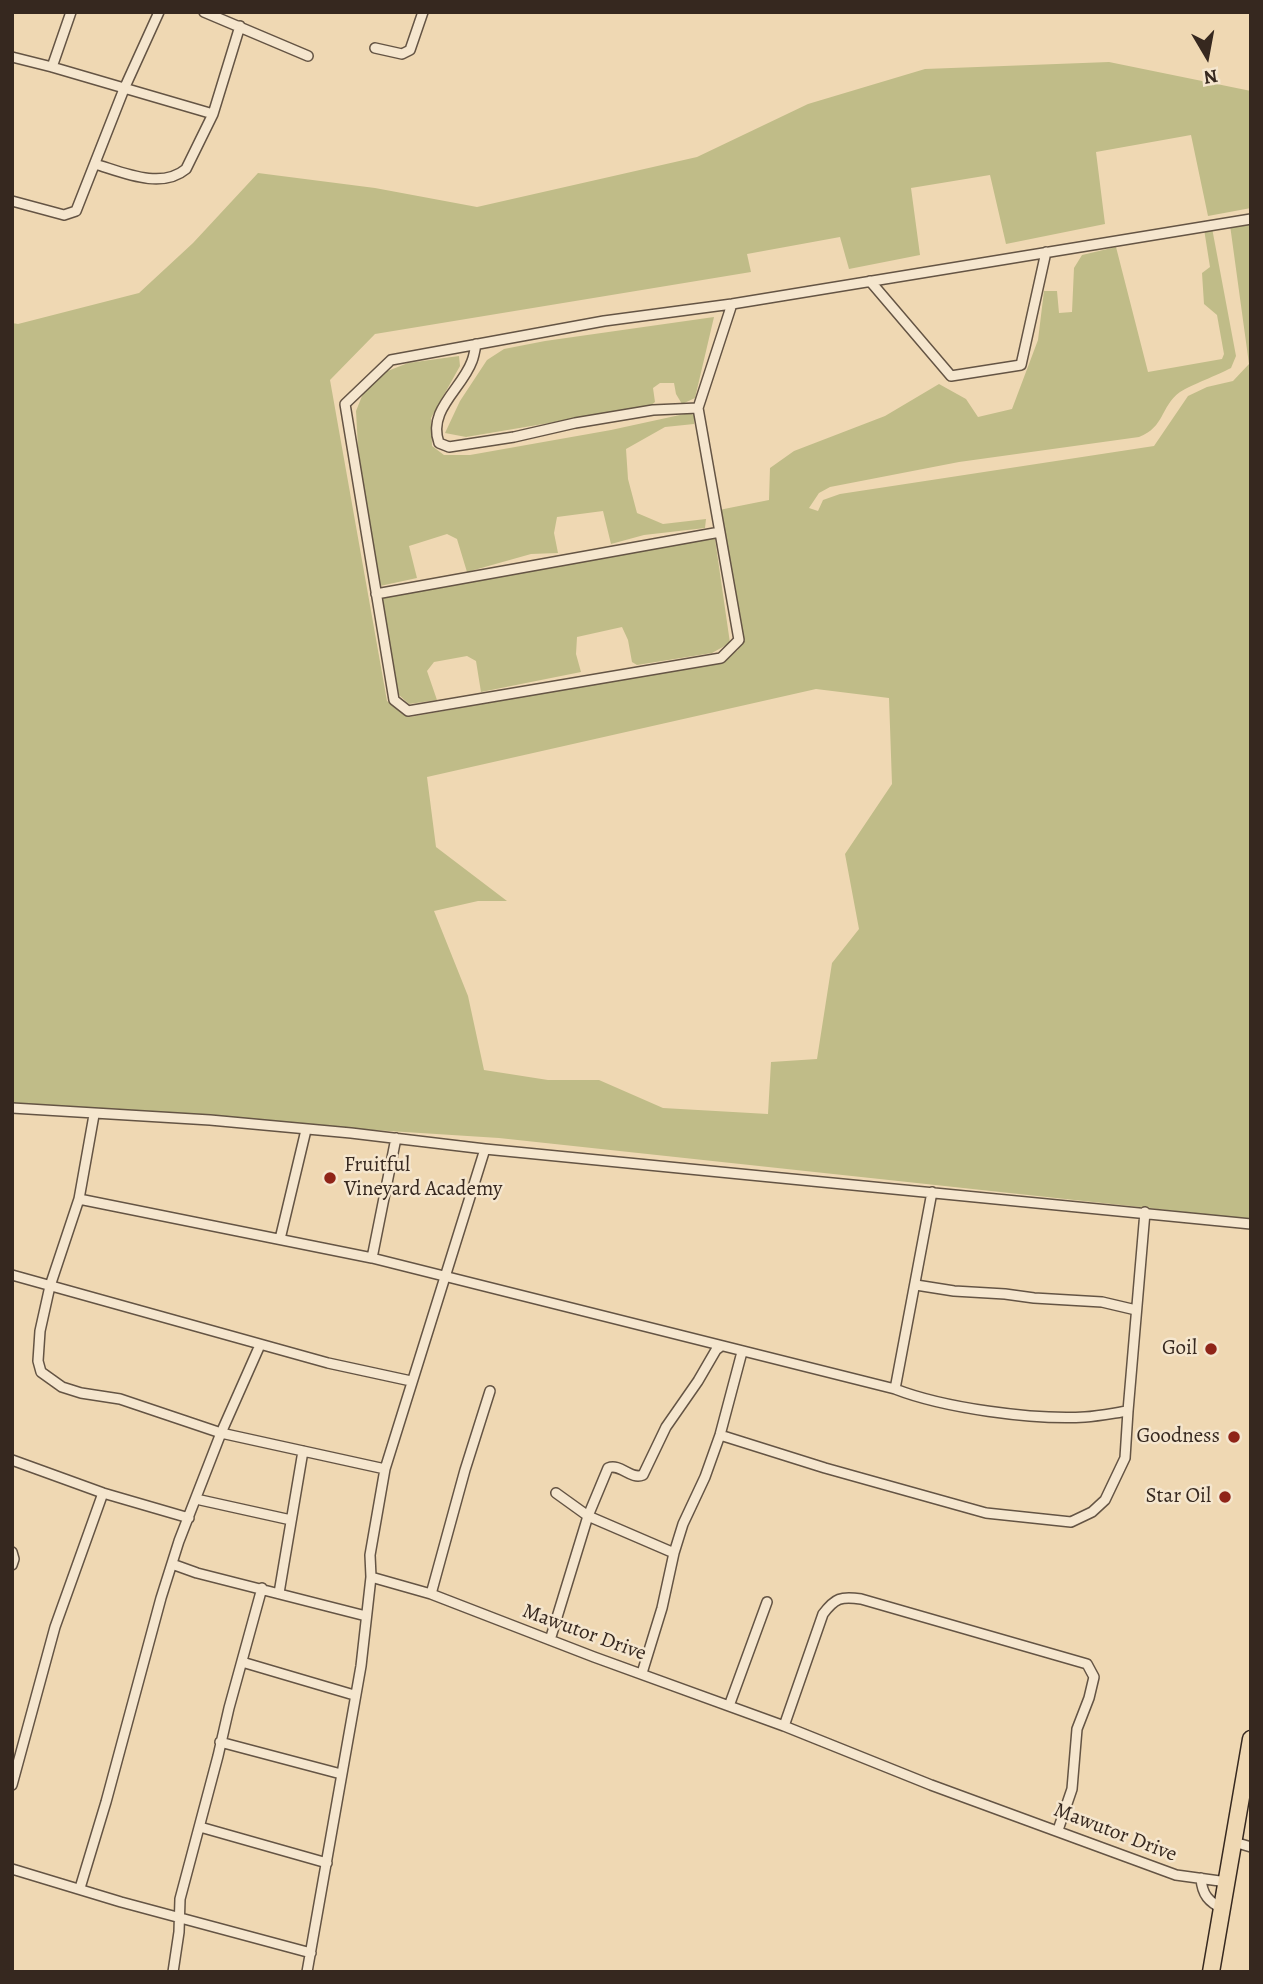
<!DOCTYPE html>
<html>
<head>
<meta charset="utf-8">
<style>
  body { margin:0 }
  #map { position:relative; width:1263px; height:1984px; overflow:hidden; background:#efd8b3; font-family:Alegreya,serif }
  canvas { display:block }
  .frame { position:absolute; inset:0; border:14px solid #36281f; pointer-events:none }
  .north { position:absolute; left:1172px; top:21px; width:70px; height:70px; -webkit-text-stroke:5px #f5e6ce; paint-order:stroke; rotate:170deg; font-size:19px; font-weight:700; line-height:28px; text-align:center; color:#36281f }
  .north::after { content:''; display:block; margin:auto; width:24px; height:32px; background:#36281f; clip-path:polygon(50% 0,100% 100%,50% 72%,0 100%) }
</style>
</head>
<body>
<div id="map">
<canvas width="1263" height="1984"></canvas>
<div class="frame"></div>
<div class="north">N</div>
</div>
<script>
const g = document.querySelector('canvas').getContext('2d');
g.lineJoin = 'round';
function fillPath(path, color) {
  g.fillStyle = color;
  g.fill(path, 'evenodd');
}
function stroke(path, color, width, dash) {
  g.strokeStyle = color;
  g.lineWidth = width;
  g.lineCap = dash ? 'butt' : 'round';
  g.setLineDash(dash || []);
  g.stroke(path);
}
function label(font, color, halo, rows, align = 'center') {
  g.font = font + ' Alegreya,serif';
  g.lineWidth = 5;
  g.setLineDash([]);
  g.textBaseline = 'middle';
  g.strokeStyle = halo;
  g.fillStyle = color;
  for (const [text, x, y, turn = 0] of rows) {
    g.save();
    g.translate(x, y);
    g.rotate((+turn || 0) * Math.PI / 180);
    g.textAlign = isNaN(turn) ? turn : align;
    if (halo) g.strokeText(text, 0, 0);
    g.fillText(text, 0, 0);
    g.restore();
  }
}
const green = new Path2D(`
  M1109 62 1251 91V208L1208 216 1191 135 1096 152 1105 224 1006 244 990 175 911 188 920 255 849 269 840 237 747 254 751 272 375 334 330 380 387 701 410 717 718 662 738 650 743 633 719 510 769 500 770 468 794 451 885 416 939 384 966 399 978 417 1012 409 1038 340 1044 291H1057L1059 313 1072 312 1074 268 1082 255 1116 247 1148 372 1222 359 1224 354 1217 315 1204 304 1202 273 1210 267 1204 229 1212 228 1236 356 1231 368C1218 375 1191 385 1180 392 1160 407 1165 427 1139 437L959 462 830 487 819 493 809 508 818 511 823 500 840 494 1154 446 1188 396 1207 387 1233 381 1249 364 1230 225 1251 222V1219L499 1138 12 1107V323L18 324 139 293 193 243 258 173 375 188 477 207 697 157 808 104 925 69ZM816 689 889 698 892 784 845 854 859 929 832 963 817 1059 771 1062 768 1114 663 1108 599 1080H548L484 1070 468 996 434 911 478 901H507L436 847 427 777Z
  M714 317 695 398 682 404 676 394 674 383H660L653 388 655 402 650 406 466 437 445 433 460 401 487 360 504 349 545 341Z
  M459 356 460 366 431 418 432 446 444 455H470L611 430 689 413 694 415V424L665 427 626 449 628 479 637 513 663 524 706 519 705 528 644 535 611 544 603 511 557 517 554 533 558 553 531 554 467 572 457 539 447 534 409 546 417 578 380 586 358 448 356 411 364 391 385 372 408 363Z
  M706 539H715L730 643 712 653 637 665 632 662 628 640 622 627 577 637 576 654 581 672 481 692 476 661 467 656 434 662 427 671 437 700 409 704 399 695 380 600 385 595Z`);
const street = new Path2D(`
  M204 12 308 56
  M375 48 402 54 410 50 423 12
  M12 57 52 67 213 114
  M52 67 71 12
  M95 164C122 172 161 190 186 169L213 114 240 26
  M12 201 64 215 76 211 124 89 159 12
  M870 281 951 376 1021 365 1046 252
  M732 304 698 408 739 640 721 658 408 711 394 700 345 404 391 360 604 321 732 304 1251 219
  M476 344C475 350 474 356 472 361 462 389 427 410 439 443L449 447 514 437 575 423 653 410 698 408
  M376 594 720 532
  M12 1108 210 1120 351 1133 485 1149 1251 1224
  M94 1115 79 1199 50 1286 40 1331 38 1361 41 1372 62 1387 81 1393 120 1399 221 1433 385 1469
  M485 1149 385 1469 370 1555 371 1577 431 1594 594 1657 784 1726 931 1785 1176 1875 1227 1882
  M79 1199 372 1258 895 1389 932 1192
  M280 1239 306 1130
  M372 1258 396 1138
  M12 1275 328 1363 411 1381
  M916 1285 954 1291 1005 1294 1034 1298 1102 1302 1136 1310
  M895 1389C944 1408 1032 1420 1085 1417 1099 1416 1114 1413 1128 1411L1145 1212
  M720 1435 825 1468 986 1513 1071 1522 1092 1512 1105 1500 1125 1458 1128 1411
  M12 1460 103 1493 189 1518
  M556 1493 588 1516 674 1553
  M196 1499 291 1520
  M12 1552 14 1559 12 1565
  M172 1564 197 1573 366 1616
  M279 1593 303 1451
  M431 1594 465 1470 490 1391
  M550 1640 588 1516 608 1468C621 1463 630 1480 643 1475L666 1427 698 1381 716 1350 720 1347
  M242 1662 354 1695
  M642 1673 662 1608 674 1553 683 1524 705 1477 720 1435 742 1352
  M729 1706 767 1602
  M784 1726 823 1614C835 1598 841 1596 861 1599L1087 1664 1094 1677 1089 1698 1077 1729 1072 1789 1058 1830
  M220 1742 341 1774
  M12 1785 55 1627 103 1493
  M200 1827 327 1863
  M1234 1842 1251 1847
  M12 1869 121 1902 311 1953
  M1201 1878C1202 1895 1209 1902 1223 1909
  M80 1888 106 1802 161 1598 179 1541 221 1433 260 1345
  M173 1972 179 1932 180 1899 218 1756 229 1708 262 1588
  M307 1972 361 1666 371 1577`);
const highway = new Path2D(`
  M1211 1972 1251 1739`);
const markers = [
  [330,1178,7,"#8f2418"],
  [1211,1349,7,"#8f2418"],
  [1234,1437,7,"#8f2418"],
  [1225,1497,7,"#8f2418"]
];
const poiNames = [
  ["Fruitful",344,1166,"left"],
  ["Vineyard Academy",344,1190,"left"],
  ["Goil",1197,1349],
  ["Goodness",1220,1437],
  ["Star Oil",1211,1497]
];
const streetNames = [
  ["Mawutor Drive",584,1633,20],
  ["Mawutor Drive",1115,1833,21]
];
fillPath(green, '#c0bc88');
stroke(street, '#645444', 12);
stroke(highway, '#36281f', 19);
stroke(street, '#f5e6ce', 9);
stroke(highway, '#efd8b3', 16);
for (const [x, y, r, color] of markers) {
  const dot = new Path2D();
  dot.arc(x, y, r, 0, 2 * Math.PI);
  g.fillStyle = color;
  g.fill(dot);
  stroke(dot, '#f5e6ce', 2.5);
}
label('21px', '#36281f', '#f5e6ce', poiNames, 'right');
label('21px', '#36281f', '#f5e6ce', streetNames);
</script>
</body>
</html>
